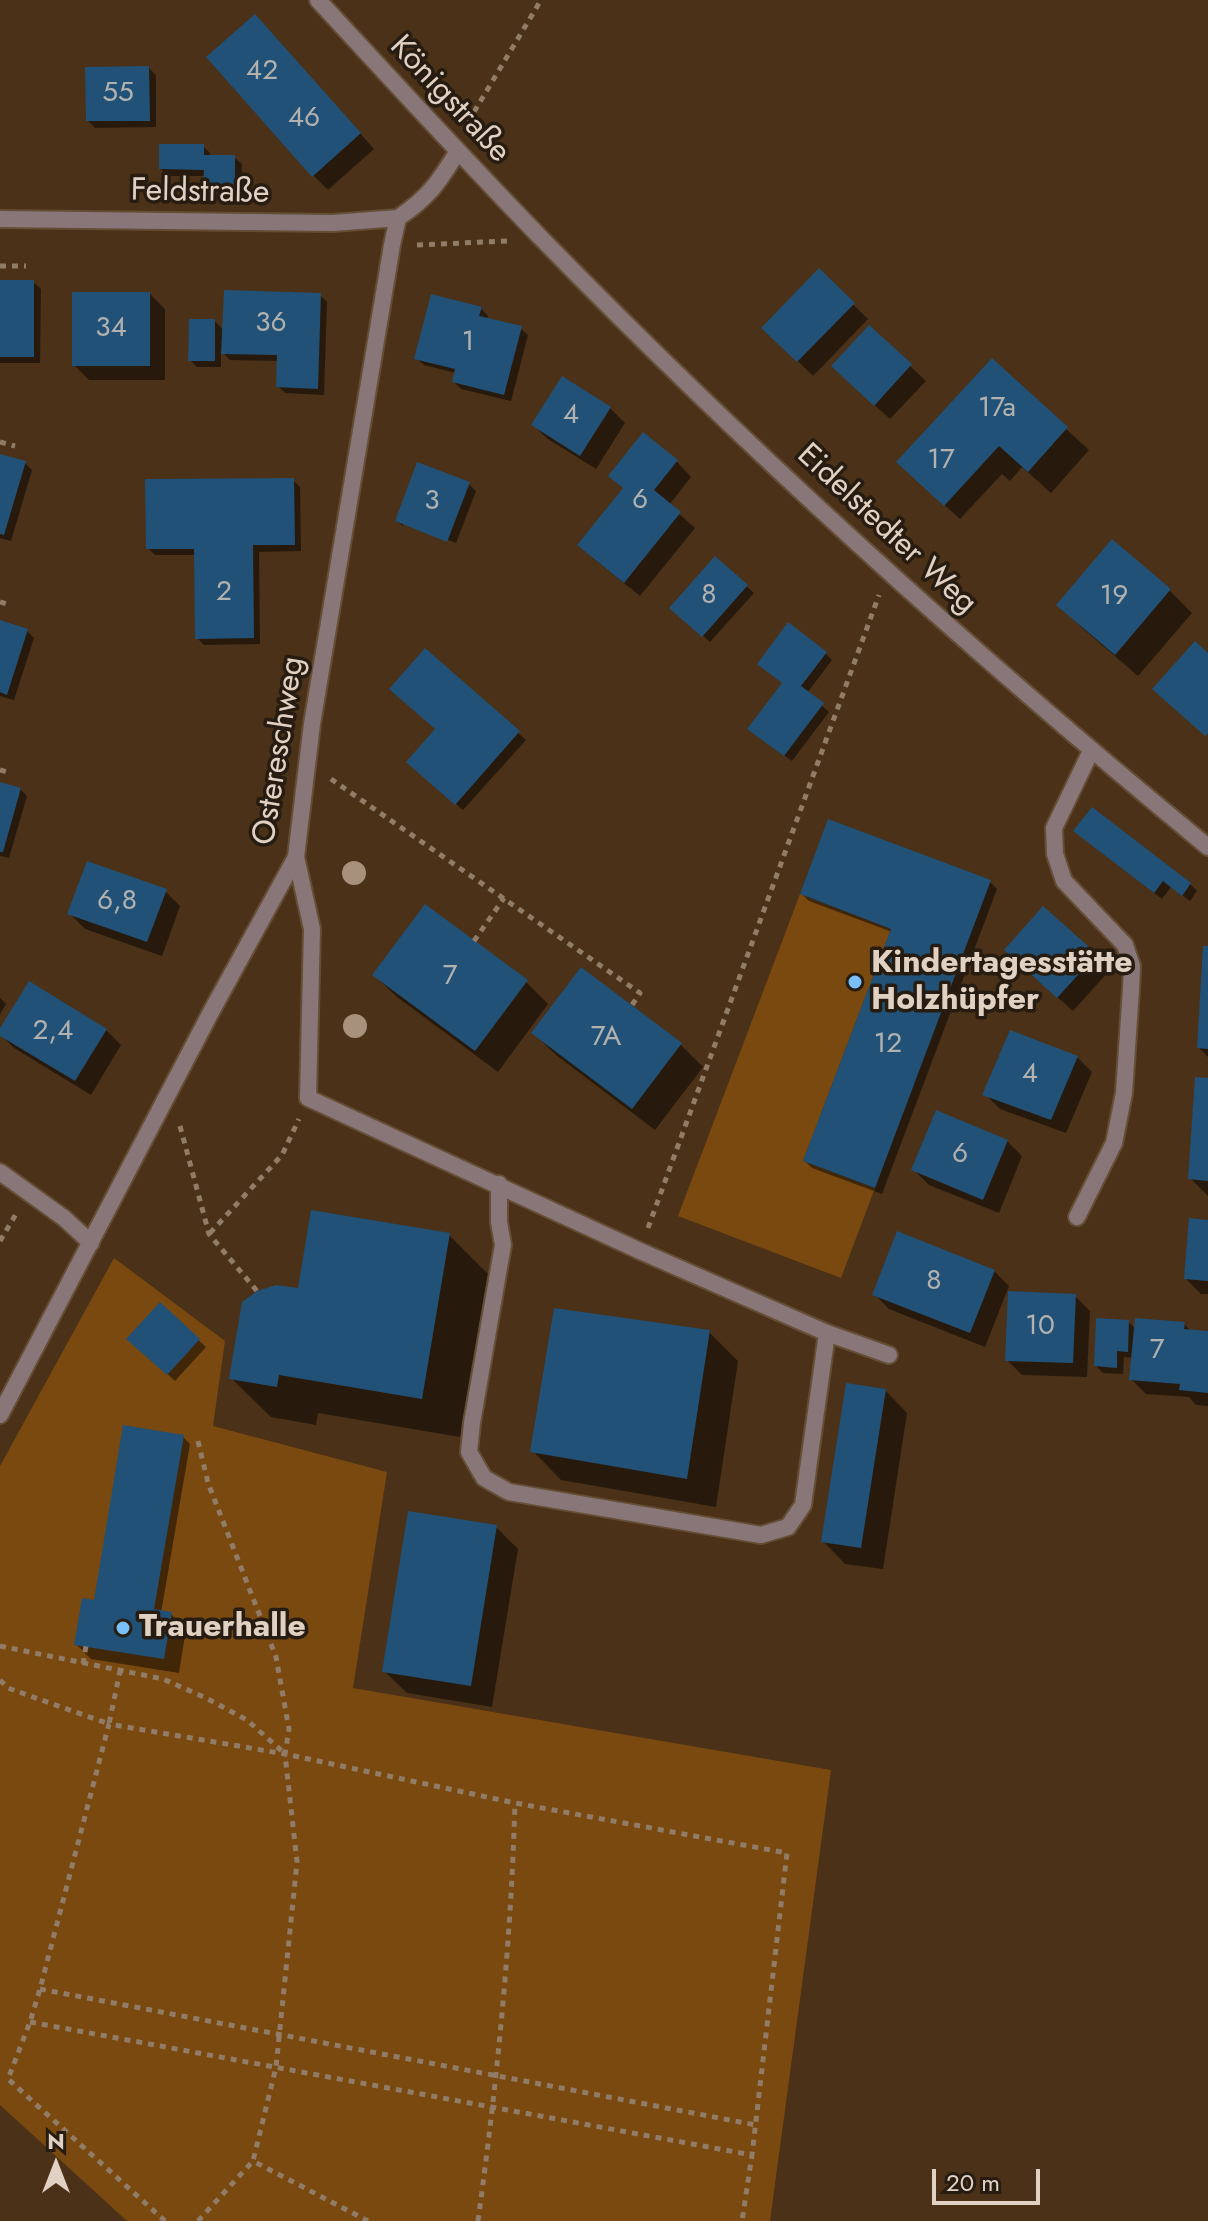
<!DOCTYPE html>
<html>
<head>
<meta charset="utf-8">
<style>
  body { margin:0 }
  #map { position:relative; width:1208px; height:2221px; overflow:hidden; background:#4a3117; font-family:Jost,sans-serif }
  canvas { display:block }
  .north { position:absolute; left:16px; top:2125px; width:80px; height:80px; -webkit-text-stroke:6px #271c11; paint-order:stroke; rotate:0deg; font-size:22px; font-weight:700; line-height:32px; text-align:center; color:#e1d1c2 }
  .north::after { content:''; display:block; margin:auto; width:28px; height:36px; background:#e1d1c2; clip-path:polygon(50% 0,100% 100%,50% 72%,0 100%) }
  .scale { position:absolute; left:932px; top:2169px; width:108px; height:36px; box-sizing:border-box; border:4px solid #e1d1c2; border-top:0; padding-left:10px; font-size:24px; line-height:28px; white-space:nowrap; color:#e1d1c2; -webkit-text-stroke:6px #271c11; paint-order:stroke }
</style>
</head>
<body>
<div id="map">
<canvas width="1208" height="2221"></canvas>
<div class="north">N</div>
<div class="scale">20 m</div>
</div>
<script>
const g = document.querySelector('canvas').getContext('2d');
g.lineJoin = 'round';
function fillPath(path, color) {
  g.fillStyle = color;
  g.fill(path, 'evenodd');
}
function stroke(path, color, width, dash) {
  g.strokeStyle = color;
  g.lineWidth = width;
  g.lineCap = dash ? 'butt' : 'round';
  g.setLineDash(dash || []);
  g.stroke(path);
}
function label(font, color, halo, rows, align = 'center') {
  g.font = font + ' Jost,sans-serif';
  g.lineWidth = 7;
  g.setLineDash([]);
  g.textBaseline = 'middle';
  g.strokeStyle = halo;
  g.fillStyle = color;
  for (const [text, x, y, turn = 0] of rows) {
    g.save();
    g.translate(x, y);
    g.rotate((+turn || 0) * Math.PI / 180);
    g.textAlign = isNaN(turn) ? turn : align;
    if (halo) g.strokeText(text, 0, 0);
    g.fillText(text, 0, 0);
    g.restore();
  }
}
const green = new Path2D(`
  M800 894 891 929 803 1161 875 1188 841 1278 678 1216Z
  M114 1258 225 1341 213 1426 387 1472 353 1688 831 1770 770 2221H127L0 2105V1466Z`);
const shadow = new Path2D(`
  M270 32 374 149 328 190 313 175Z
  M149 68 156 75V127L95 128 88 121Z
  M203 146 210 153V157H234L242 164 241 192 212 191 205 184V176H168L161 169Z
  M819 271 868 319 813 376 764 328Z
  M0 282H33L41 289 40 363H0Z
  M150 294 165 309V380H89L74 365Z
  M320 295 327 302 324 395 285 393 278 386 279 361 230 360 221 351V367H197L190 360 215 321 224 331Z
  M481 308 488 316 487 320 520 328 528 335 511 401 461 389 454 382 456 373 424 365 416 358Z
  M869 328 926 381 890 419 848 381Z
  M992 361 1089 450 1051 493 1022 467 1010 481 1002 474 960 519 913 477Z
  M610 408 625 423 596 469 548 439 533 425Z
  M643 435 677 462 691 477 669 505 695 528 640 596 594 559 579 545 624 489 610 476Z
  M0 456 25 463 32 470 11 541 0 538Z
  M293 480 300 487 301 551 259 552 260 644 204 645 197 638 196 555H155L148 548Z
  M469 484 476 491 456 543 403 522V526L397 521Z
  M715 558 754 593 710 642 679 615Z
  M1170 591 1192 613 1138 676 1081 627 1059 605Z
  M0 622 26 630 34 638 14 700 0 696Z
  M425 651 526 740 463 810 416 769 437 730Z
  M825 653 832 660 807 693 829 712 792 761 757 736Z
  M0 784 20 789 27 796 9 858 0 856Z
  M1083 838 1190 884 1197 891 1190 901 1171 887 1162 899Z
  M990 882 997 889 882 1194 812 1168 805 1161 892 932 809 901 802 894Z
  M165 891 180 906 162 956 85 929 70 914Z
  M1208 948V1057L1199 1048Z
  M1095 955 1110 970 1073 1011 1021 965Z
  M374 975 526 982 548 1004 498 1072 397 997Z
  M0 998 6 1004 0 1014Z
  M106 1030 121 1045 91 1095 14 1048 0 1034V1032Z
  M533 1033 681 1045 703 1067 655 1130 556 1055Z
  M1077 1057 1092 1072 1066 1133 1000 1109 985 1094Z
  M1208 1080V1196L1190 1178Z
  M1007 1141 1022 1156 999 1213 929 1185 914 1170Z
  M1208 1222V1294H1201L1186 1279Z
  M449 1235 488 1274 460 1437 318 1413 316 1425 271 1417 231 1378 299 1291Z
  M994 1271 1009 1286 985 1347 889 1309 874 1294Z
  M1075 1296 1090 1311 1087 1377 1022 1375 1007 1360Z
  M160 1304 206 1347 175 1381 136 1346Z
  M1128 1322 1136 1329 1184 1324 1192 1332 1208 1333V1406L1196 1405 1189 1397 1146 1394 1131 1379 1133 1358 1124 1357 1123 1374 1103 1373 1096 1366Z
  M709 1332 738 1361 716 1507 561 1480 533 1451Z
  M885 1390 907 1413 883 1569 845 1564 823 1541Z
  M183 1437 190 1444 161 1613 171 1614 186 1629 179 1673 91 1659 76 1644 100 1603Z
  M496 1527 518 1549 492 1707 407 1693 384 1671Z`);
const building = new Path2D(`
  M255 14 361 133 312 177 206 57Z
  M149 66 150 121H86L85 67Z
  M159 144H204V155H235V186L203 185 204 170 159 169Z
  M819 268 855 303 797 362 761 328Z
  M0 280H34V357H0Z
  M224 290 321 293 318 389 276 387 277 355 221 354Z
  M72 292H150V366H72Z
  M431 294 482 307 479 316 522 326 504 395 452 382 455 369 414 359Z
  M189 319H215V361H188Z
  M869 325 912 364 874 406 831 366Z
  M992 358 1068 427 1028 472 999 446 944 506 896 462Z
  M562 376 611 407 580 456 531 425Z
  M643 432 678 460 654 490 681 512 624 583 577 545 623 488 608 476Z
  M0 454 26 461 4 535 0 534Z
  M417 462 470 482 447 542 395 521Z
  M294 478 295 545H253L254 638 195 639 194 549H146L145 479Z
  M1112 539 1171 589 1115 655 1056 605Z
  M715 556 748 585 702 637 669 608Z
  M0 620 28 629 7 695 0 692Z
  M788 622 827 652 801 686 824 703 784 756 747 729 782 683 757 664Z
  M1195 641 1208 653V733L1205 736 1152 689Z
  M425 648 520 731 455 805 406 762 435 729 389 689Z
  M0 782 21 788 3 852H0Z
  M1092 807 1191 883 1182 896 1163 881 1154 893 1073 831Z
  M828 819 991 880 875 1188 803 1161 891 929 800 894Z
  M87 861 167 889 147 942 67 914Z
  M425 904 528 980 475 1051 372 975Z
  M1043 906 1097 954 1057 998 1004 950Z
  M1203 946H1208V1049L1197 1048Z
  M581 967 682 1043 632 1109 531 1033Z
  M29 981 107 1029 75 1081 0 1036V1028Z
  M1010 1030 1078 1056 1051 1120 982 1095Z
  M1195 1077 1208 1078V1181L1188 1179Z
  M936 1110 1008 1140 983 1200 911 1170Z
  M311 1210 450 1233 422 1399 279 1375 277 1387 229 1379 242 1302 257 1291 276 1285 298 1288Z
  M1189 1218 1208 1220V1281L1184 1279Z
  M897 1231 995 1270 970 1333 872 1295Z
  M1008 1291 1076 1294 1073 1363 1005 1361Z
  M160 1302 200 1339 167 1375 126 1339Z
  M554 1308 710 1330 687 1479 530 1452Z
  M1096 1318 1129 1320 1128 1352 1117 1351V1368L1094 1366Z
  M1135 1318 1185 1322 1184 1329 1208 1331V1393L1179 1390 1180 1384 1129 1380Z
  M846 1383 886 1389 861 1548 821 1542Z
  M123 1425 184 1435 154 1609 172 1612 164 1659 74 1645 82 1598 94 1600Z
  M408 1511 497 1525 471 1686 382 1672Z`);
const path = new Path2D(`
  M468 122 541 0
  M417 245 507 241
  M0 266H26
  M0 442 15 446
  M0 602 10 605
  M0 770 11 773
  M331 779 640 993 632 1005
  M474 941 504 898
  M180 1126 209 1234 257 1291
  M648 1228 879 595
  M210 1233 282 1155 299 1119
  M0 1241 16 1214
  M198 1441 208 1483 276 1657 289 1729 285 1754 297 1862 276 2067 253 2161 368 2221
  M0 1646 163 1679 206 1698 247 1720 284 1753
  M83 1664 86 1646
  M0 1680 8 1688 109 1724 120 1671
  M40 1989 756 2125
  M30 2022 752 2155 742 2221
  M165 2221 8 2079 30 2022 40 1989 109 1724 285 1754 515 1803 787 1853 752 2155
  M198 2221 253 2161
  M478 2221C497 2082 511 1943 515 1803`);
const service = new Path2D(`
  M296 857 312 929 308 1098 640 1251 827 1333 889 1355
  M499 1184V1222L503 1245 472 1423 469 1452 484 1478 509 1492 761 1535 788 1527 803 1505 827 1333`);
const minor = new Path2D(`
  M318 0C392 80 466 161 542 239 752 454 976 656 1208 847
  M0 219 333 223 398 218
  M0 1172 64 1218 91 1243
  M1077 1217 1114 1143 1124 1093 1131 989 1132 966 1125 945 1064 881 1055 854 1054 828 1091 751
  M0 1415 211 1012 296 857 312 724 392 245 398 218C430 196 438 183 458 151`);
const trees = [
  [354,873],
  [355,1026]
];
const markers = [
  [855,982,8,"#79bff8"],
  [123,1628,8,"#79bff8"]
];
const numberNames = [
  ["42",262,72],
  ["55",118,94],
  ["46",304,119],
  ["36",271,324],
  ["34",111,329],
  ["1",468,343],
  ["17a",997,409],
  ["4",571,416],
  ["17",941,461],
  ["6",640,501],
  ["3",432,502],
  ["2",224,593],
  ["8",709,596],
  ["19",1114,597],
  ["6,8",117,902],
  ["7",450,977],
  ["2,4",53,1032],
  ["7A",606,1038],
  ["12",888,1045],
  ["4",1030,1075],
  ["6",960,1155],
  ["8",934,1282],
  ["10",1040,1327],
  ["7",1157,1351]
];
const streetNames = [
  ["Königstraße",449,100,47],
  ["Feldstraße",200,193,1],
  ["Eidelstedter Weg",886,530,43],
  ["Ostereschweg",280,751,-81]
];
const poiNames = [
  ["Kindertagesstätte",871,964],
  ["Holzhüpfer",871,1001],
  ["Trauerhalle",139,1628]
];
fillPath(green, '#7a4910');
fillPath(shadow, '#0007');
fillPath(building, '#215176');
stroke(service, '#654e36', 20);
stroke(minor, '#654e36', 20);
stroke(path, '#907c67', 5, [6, 6]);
stroke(service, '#897679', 16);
stroke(minor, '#897679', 16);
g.fillStyle = '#a8917c';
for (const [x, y] of trees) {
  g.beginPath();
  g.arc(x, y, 12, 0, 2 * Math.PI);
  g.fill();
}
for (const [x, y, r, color] of markers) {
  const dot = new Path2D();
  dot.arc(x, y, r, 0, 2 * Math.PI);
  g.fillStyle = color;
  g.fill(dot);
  stroke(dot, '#271c11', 3);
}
label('28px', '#b1b1af', null, numberNames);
label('32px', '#e1d1c2', '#271c11', streetNames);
label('bold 32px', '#e1d1c2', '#271c11', poiNames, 'left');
</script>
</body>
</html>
